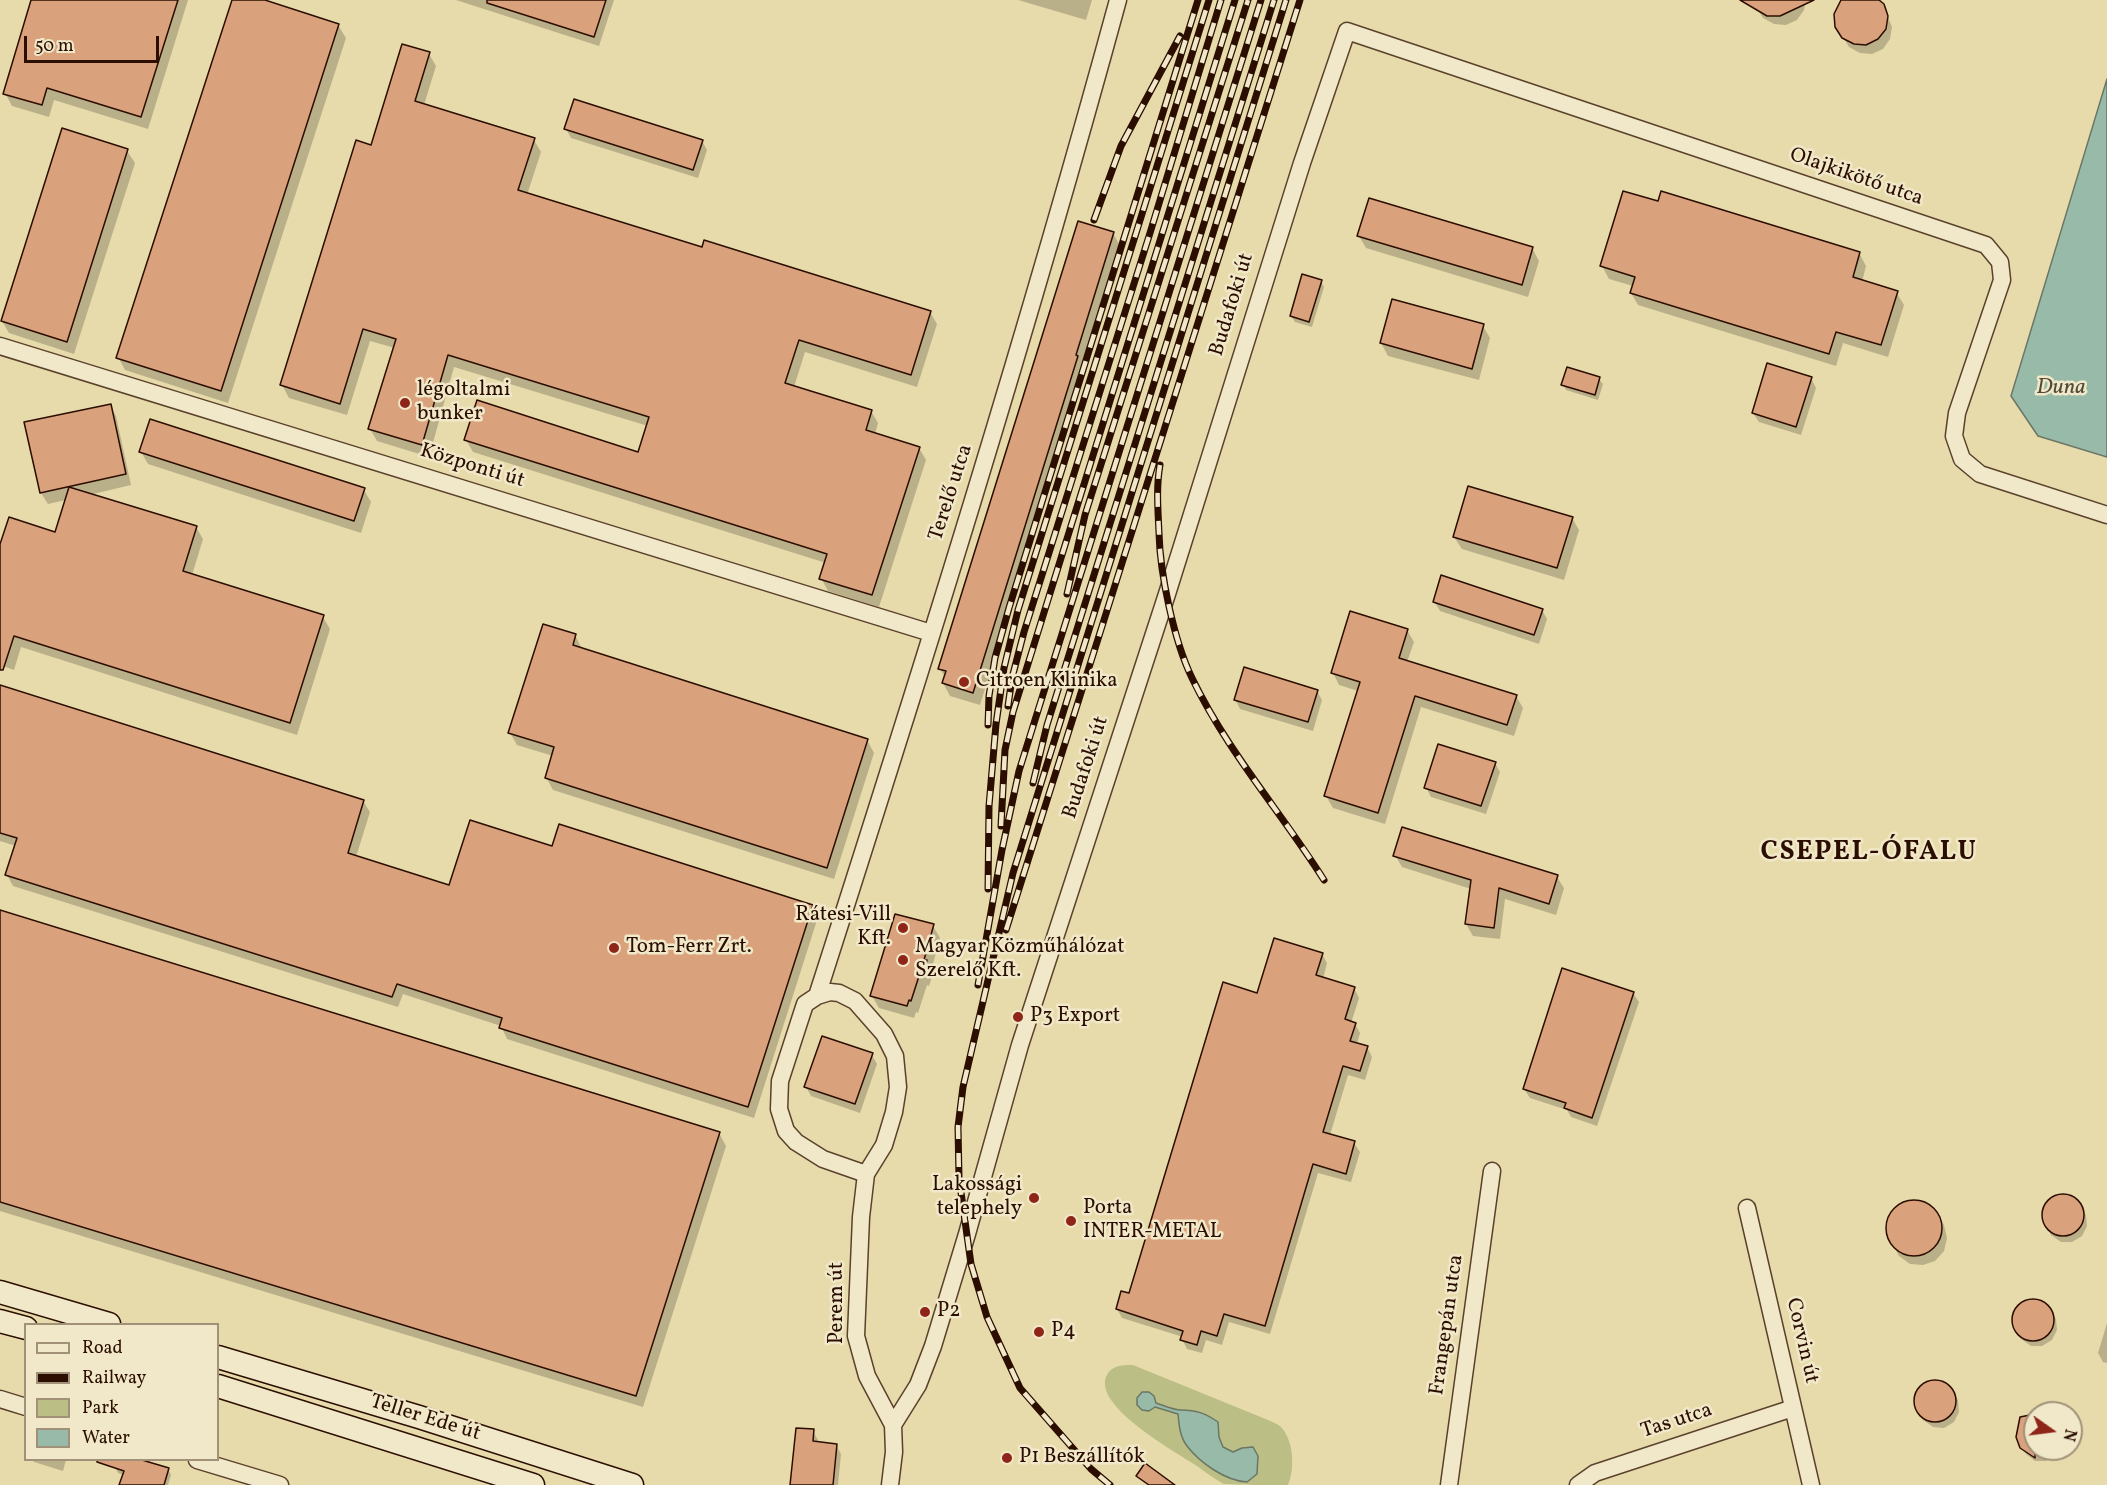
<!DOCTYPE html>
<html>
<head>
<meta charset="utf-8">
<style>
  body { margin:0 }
  #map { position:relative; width:2107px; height:1485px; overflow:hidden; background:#e8dbab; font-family:Vollkorn,serif }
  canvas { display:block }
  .legend { position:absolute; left:24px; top:1323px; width:195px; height:138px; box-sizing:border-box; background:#f0e8c8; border:2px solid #a19178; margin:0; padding:8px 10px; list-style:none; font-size:18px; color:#2b0e00 }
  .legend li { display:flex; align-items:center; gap:12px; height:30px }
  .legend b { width:30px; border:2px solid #a19178 }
  .north { position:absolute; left:2023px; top:1401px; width:60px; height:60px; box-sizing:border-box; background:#f0e8c8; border:2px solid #a19178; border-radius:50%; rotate:104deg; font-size:16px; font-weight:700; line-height:24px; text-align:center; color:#2b0e00 }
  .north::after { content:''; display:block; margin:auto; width:21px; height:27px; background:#8f2418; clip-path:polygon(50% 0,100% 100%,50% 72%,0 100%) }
  .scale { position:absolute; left:24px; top:36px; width:135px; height:27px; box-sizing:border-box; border:3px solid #2b0e00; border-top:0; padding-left:8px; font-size:18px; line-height:21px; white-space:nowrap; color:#2b0e00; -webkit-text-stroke:4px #f0e8c8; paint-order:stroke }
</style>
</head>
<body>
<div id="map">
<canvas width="2107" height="1485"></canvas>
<ul class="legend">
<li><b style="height:8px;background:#f0e8c8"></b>Road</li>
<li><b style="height:8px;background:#2b0e00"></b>Railway</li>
<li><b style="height:16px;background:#bbbe85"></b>Park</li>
<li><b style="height:16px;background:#97bba8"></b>Water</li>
</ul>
<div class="north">N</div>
<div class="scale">50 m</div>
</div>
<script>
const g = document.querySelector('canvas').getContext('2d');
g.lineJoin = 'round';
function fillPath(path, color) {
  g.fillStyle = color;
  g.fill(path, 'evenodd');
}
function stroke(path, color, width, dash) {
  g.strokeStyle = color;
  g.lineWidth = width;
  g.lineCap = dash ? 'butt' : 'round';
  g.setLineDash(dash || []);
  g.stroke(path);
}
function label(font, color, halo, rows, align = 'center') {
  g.font = font + ' Vollkorn,serif';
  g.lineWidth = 5;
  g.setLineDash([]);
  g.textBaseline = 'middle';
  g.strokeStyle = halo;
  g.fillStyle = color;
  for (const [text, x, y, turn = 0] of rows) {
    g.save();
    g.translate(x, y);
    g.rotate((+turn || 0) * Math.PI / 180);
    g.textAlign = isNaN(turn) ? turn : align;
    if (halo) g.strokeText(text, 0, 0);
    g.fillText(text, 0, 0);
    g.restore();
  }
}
const green = new Path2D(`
  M1133 1365 1268 1420C1272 1422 1278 1424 1281 1427 1294 1441 1295 1469 1288 1485 1275 1485 1234 1485 1224 1484 1212 1478 1201 1468 1189 1461 1169 1448 1095 1406 1106 1377 1111 1365 1122 1365 1133 1365Z`);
const water = new Path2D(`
  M2107 79V457L2038 436 2011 396Z
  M1142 1392H1149L1154 1396 1156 1403C1163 1405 1173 1410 1181 1410 1196 1410 1205 1413 1218 1422L1219 1437 1223 1447 1233 1452 1242 1448 1253 1447 1258 1456 1257 1474 1247 1482C1226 1481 1200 1463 1187 1446 1180 1437 1179 1425 1178 1414L1155 1407 1149 1411 1142 1410 1137 1405V1398Z`);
const shadow = new Path2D(`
  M33 0H188L148 129 54 100 49 117 12 106 5 93Z
  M233 0H260L338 25 346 38 228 403 125 370 118 357Z
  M456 0H614L599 46Z
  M1018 0H1092L1086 20Z
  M1752 0H1806L1804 10 1797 20 1786 25 1774 24 1763 18Z
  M1845 0H1877L1883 5 1892 27 1890 39 1883 49 1872 54 1860 53 1849 47 1837 27Z
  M429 54 436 66 424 105 534 140 541 152 527 195 703 249 930 312 937 324 917 387 805 352 794 387 871 411 878 423 875 434 919 448 926 460 879 607 828 591 821 578 826 563 473 452 466 440 639 453 648 426 454 367 429 457 377 441 370 429 395 348 370 341 347 415 289 398 282 385 372 147Z
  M566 129 702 141 707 150 698 178 571 138Z
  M127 151 135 163 74 354 9 333 2 321Z
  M1113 233 1120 246 1083 366 1084 369 980 705 950 696 943 683 945 677 940 669Z
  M1359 236 1532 248 1539 261 1528 297 1366 248Z
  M1859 253 1866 266 1862 282 1896 292 1904 305 1888 357 1843 343 1836 366 1638 305 1631 293 1633 286 1609 279 1602 266Z
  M1321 281 1324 287 1312 327 1295 322 1291 316Z
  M1483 326 1490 338 1479 380 1388 356 1381 343Z
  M1811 378 1816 388 1801 435 1759 422 1753 413Z
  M1599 379 1603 384 1598 400 1566 390 1563 384Z
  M110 405 116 416 131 485 89 495 196 527 203 539 192 575 323 617 330 629 297 735 21 647 14 670 0 665V549L56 534 66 500 48 504 41 493Z
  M141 452 364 490 371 502 361 533 148 464Z
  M1572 518 1579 530 1564 580 1462 549 1454 537Z
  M1434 601 1542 610 1547 619 1539 644 1440 611Z
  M1407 630 1414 642 1407 662 1516 696 1523 708 1514 736 1421 707 1385 824 1333 808 1326 796 1358 691 1339 685 1333 673Z
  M575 635 582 649 867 740 874 753 834 879 553 790 546 777 553 756 517 745 510 733Z
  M0 687 363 801 370 812 356 857 450 887 553 848 812 906 818 917 754 1118 507 1039 501 1026 403 994 398 1007 13 886 7 875 16 846 0 841Z
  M1317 691 1322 700 1313 731 1240 709 1235 699Z
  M1495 763 1500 772 1486 814 1431 797 1426 787Z
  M1395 855 1557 877 1564 888 1556 915 1505 899 1500 939 1473 936 1466 924 1471 889 1402 867Z
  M0 919 719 1133 726 1146 643 1407 0 1211Z
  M933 926 940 938 931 971 933 974 929 986 927 985 918 1013 916 1012 914 1018 879 1008 872 996Z
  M1322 954 1327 963 1323 979 1354 988 1359 998 1351 1023 1355 1024 1360 1033 1357 1044 1367 1047 1372 1057 1365 1080 1348 1075 1330 1135 1354 1143 1360 1152 1351 1182 1318 1173 1270 1334 1229 1322 1222 1345 1206 1340 1202 1353 1187 1349 1182 1339 1183 1337 1122 1318 1117 1309 1130 1295 1258 995Z
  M1633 993 1639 1002 1597 1126 1571 1117 1567 1110 1530 1098 1524 1089Z
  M872 1055 877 1064 860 1113 811 1096 806 1087Z
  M2064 1195 2075 1199 2086 1215 2087 1226 2082 1236 2072 1242H2061L2051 1235 2043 1217 2045 1206 2053 1198Z
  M1917 1200 1930 1205 1939 1215 1944 1225 1947 1238 1944 1251 1935 1261 1923 1265 1910 1264 1899 1256 1887 1234V1221L1894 1209 1904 1202Z
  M2034 1299 2045 1303 2056 1319 2057 1330 2052 1340 2042 1346H2031L2021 1339 2013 1321 2015 1310 2023 1302Z
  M2107 1323V1363L2103 1362 2098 1353Z
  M1936 1381 1947 1384 1958 1400 1959 1412 1954 1422 1944 1428 1933 1427 1923 1420 1915 1403 1918 1392 1925 1383Z
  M2035 1415V1449H2060L2056 1456 2046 1461H2035L2026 1454 2022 1447Z
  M813 1431 818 1440V1443L836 1445 841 1454 838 1485H792Z
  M32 1460H66L63 1471 34 1462Z
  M117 1460H137L168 1469 171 1475 168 1485H121L124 1475 118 1473 115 1467Z`);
const building = new Path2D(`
  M31 0H178L141 117 47 88 42 105 3 94Z
  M232 0H265L339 24 221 391 116 358Z
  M487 0H606L594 37 487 3Z
  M1740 0H1814L1780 16H1767Z
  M1841 0H1879L1884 4 1888 16 1886 29 1878 39 1866 45 1854 44 1842 38 1835 27 1834 14Z
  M402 44 430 52 415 101 535 138 518 190 702 247 704 240 931 311 911 375 799 340 785 383 872 410 866 430 920 447 872 595 819 579 827 554 464 440 477 400 638 452 649 417 448 355 422 445 368 429 396 339 363 329 340 404 280 385 356 140 371 145Z
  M574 99 703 140 693 170 564 129Z
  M62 128 128 149 67 342 1 321Z
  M1623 191 1658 201 1661 191 1860 252 1853 277 1898 291 1881 345 1836 332 1829 354 1630 293 1635 277 1600 266Z
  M1369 198 1533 247 1522 285 1357 236Z
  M1078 221 1114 232 1076 355 1078 356 973 693 942 683 946 671 938 669Z
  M1302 274 1322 280 1309 322 1290 316Z
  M1392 299 1484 324 1472 369 1380 343Z
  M1767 363 1812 377 1796 427 1752 413Z
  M1567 367 1600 377 1595 395 1561 385Z
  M111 404 126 474 40 493 24 422Z
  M150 419 365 488 354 521 139 452Z
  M1468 486 1573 517 1557 568 1453 537Z
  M69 487 197 526 183 571 324 615 290 723 14 636 3 670H0V544L9 517 55 532Z
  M1441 575 1543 609 1534 635 1433 602Z
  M1350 611 1408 629 1399 658 1517 695 1507 725 1415 696 1378 813 1324 796 1360 682 1331 673Z
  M543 624 576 634 573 645 868 739 827 868 545 778 554 747 508 733Z
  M1244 667 1318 690 1308 722 1234 700Z
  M0 685 364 800 348 853 449 885 470 820 552 846 559 824 813 905 748 1107 499 1028 502 1018 397 984 392 997 5 875 17 838 0 833Z
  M1438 744 1496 762 1481 806 1424 788Z
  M1402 827 1558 875 1549 904 1499 888 1494 928 1465 924 1471 880 1393 856Z
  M0 910 720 1132 636 1396 0 1202Z
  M895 914 934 924 924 960H927L923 974 920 973 911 1001 909 1000 907 1006 870 996Z
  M1274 938 1323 953 1316 975 1355 987 1345 1019 1356 1023 1350 1041 1368 1046 1360 1071 1343 1066 1323 1132 1355 1141 1346 1174 1313 1164 1265 1326 1224 1314 1217 1336 1201 1331 1197 1345 1180 1340 1183 1331 1116 1309 1121 1291 1129 1293 1223 982 1257 993Z
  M1562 968 1634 992 1592 1118 1564 1108 1566 1103 1523 1089Z
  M822 1036 873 1053 855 1104 804 1087Z
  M2042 1215a21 21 0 1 1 42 0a21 21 0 1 1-42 0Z
  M1886 1228a28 28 0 1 1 56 0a28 28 0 1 1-56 0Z
  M2012 1320a21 21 0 1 1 42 0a21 21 0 1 1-42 0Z
  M1914 1401a21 21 0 1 1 42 0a21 21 0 1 1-42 0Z
  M2035 1414V1458L2020 1448 2016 1437 2020 1417Z
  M796 1428 814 1429 813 1441 837 1444 833 1485H790Z
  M97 1460H142L169 1468 164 1485H119L124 1471 97 1462Z
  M1145 1463 1175 1485H1149L1136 1476Z`);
const minor = new Path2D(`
  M0 346 931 633
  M817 996C923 666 1027 334 1118 0
  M866 1174 823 1159 796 1142 786 1131 779 1109 780 1081 805 1004 817 996 830 992 839 993 855 1001 884 1034 895 1056 898 1087 894 1112 884 1145 866 1174 861 1217 856 1336 867 1376 893 1425
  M1747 1208 1811 1485
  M0 1399 26 1407
  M197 1460 280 1485
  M890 1485 894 1452 893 1425 918 1385 933 1346 967 1234 1020 1045 1167 594 1302 163 1347 31 1986 245 2000 262 2002 280 1957 413 1954 436 1962 459 1980 474 2107 515
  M1449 1485 1492 1171
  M1578 1485 1595 1473 1793 1408`);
const secondary = new Path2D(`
  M0 1292 109 1324
  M0 1321 26 1328
  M218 1357 419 1417 632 1485
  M218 1386 533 1485`);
const rail = new Path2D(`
  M1094 220 1121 146 1180 36
  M1160 465C1156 487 1158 510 1159 533 1160 574 1174 641 1192 678 1227 751 1281 812 1324 880
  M1067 594 1085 515 1248 0
  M1008 706 1012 678 1024 632 1150 233 1221 0
  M988 725 989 696 995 658 1009 608 1198 0
  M1033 783 1047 725 1274 0
  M1001 826 1005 750 1013 712 1235 0
  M988 889 989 806 996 724 1004 668 1018 610 1209 0
  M1006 930 1300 0
  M978 985 1002 850 1019 771 1261 0
  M1110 1485 1091 1469 1020 1388 987 1317 971 1264 959 1178 958 1127 963 1087 1013 873 1286 0`);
const markers = [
  [405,403,6,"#8f2418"],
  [964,682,6,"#8f2418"],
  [903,928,6,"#8f2418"],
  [614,948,6,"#8f2418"],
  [903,960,6,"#8f2418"],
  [1018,1017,6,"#8f2418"],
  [1034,1198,6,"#8f2418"],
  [1071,1221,6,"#8f2418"],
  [925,1312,6,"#8f2418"],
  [1039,1332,6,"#8f2418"],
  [1007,1458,6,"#8f2418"]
];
const streetNames = [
  ["Olajkikötő utca",1856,178,19],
  ["Budafoki út",1233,305,-73],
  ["Központi út",472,467,17],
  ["Terelő utca",952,493,-72],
  ["Budafoki út",1087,768,-72],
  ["Perem út",838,1303,-90],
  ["Frangepán utca",1448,1325,-82],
  ["Corvin út",1801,1341,77],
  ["Teller Ede út",425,1419,17],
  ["Tas utca",1677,1422,-18]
];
const poiNames = [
  ["légoltalmi",417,391],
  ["bunker",417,415],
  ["Citroen Klinika",976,682],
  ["Rátesi-Vill",891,916,"right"],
  ["Kft.",891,940,"right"],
  ["Tom-Ferr Zrt.",626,948],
  ["Magyar Közműhálózat",915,948],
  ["Szerelő Kft.",915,972],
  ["P3 Export",1030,1017],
  ["Lakossági",1022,1186,"right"],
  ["telephely",1022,1210,"right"],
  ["Porta",1083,1209],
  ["INTER-METAL",1083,1233],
  ["P2",937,1312],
  ["P4",1051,1332],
  ["P1 Beszállítók",1019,1458]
];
const waterNames = [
  ["Duna",2061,389]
];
const districtNames = [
  ["CSEPEL-ÓFALU",1869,854]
];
fillPath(green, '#bbbe85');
fillPath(water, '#97bba8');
stroke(water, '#6c7665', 1.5);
fillPath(shadow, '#0003');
fillPath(building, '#daa17d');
stroke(building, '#2b0e00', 1.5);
stroke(minor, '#5a412b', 19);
stroke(secondary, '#2b0e00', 25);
stroke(minor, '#f0e8c8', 16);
stroke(secondary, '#f0e8c8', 22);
stroke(rail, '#2b0e00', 7);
stroke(rail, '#f0e8c8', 4.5, [14]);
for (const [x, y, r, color] of markers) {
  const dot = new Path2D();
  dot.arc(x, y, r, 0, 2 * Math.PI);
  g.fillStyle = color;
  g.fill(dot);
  stroke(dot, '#f0e8c8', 2);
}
label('21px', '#2b0e00', '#f0e8c8', streetNames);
label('21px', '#2b0e00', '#f0e8c8', poiNames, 'left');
label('italic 22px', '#514b3b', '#f0e8c8', waterNames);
g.letterSpacing = '1.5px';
label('bold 27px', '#2b0e00', '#f0e8c8', districtNames);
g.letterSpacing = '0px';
</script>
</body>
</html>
